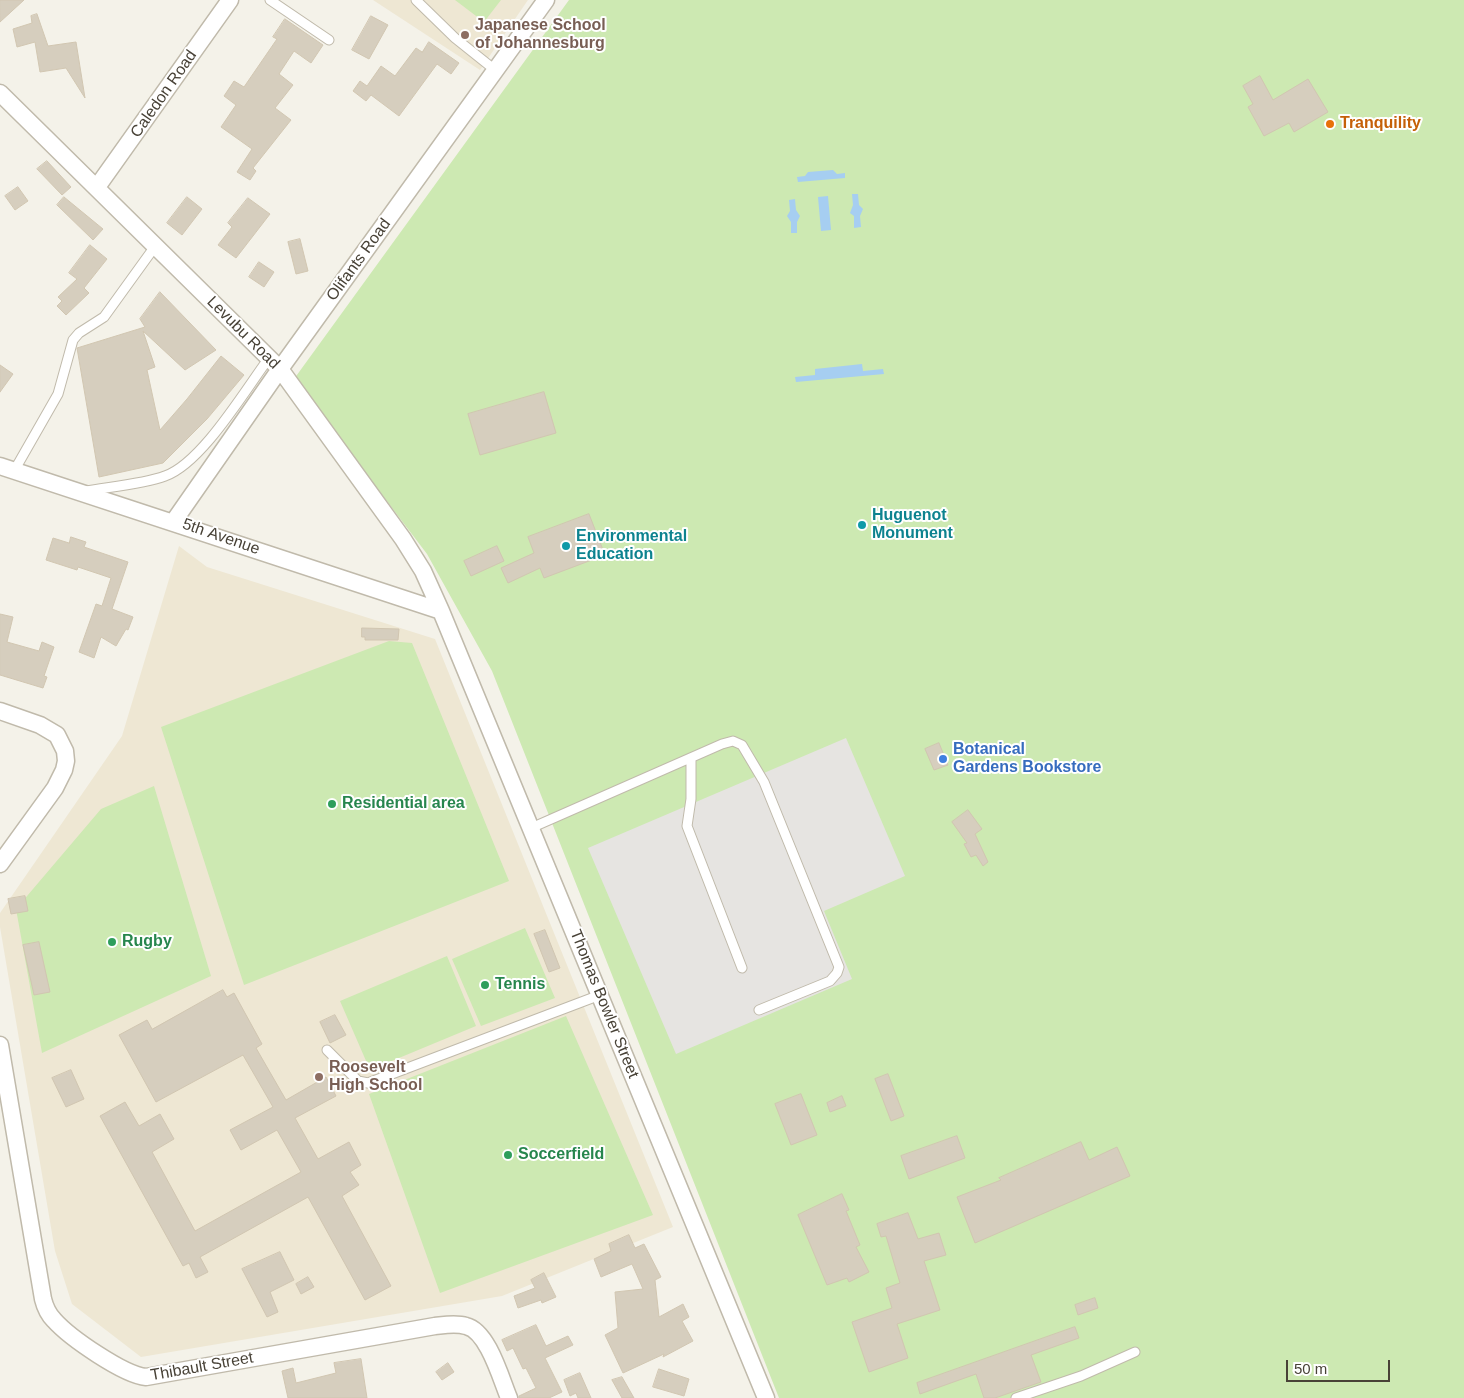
<!DOCTYPE html>
<html>
<head>
<meta charset="utf-8">
<style>
  body { margin:0 }
  #map { position:relative; width:1464px; height:1398px; overflow:hidden; background:#f4f2e9; font-family:Arial,sans-serif }
  canvas { display:block }
  .scale { position:absolute; left:1286px; top:1360px; width:104px; height:22px; box-sizing:border-box; border:2px solid #484237; border-top:0; padding-left:6px; font-size:15px; line-height:18px; white-space:nowrap; color:#484237; -webkit-text-stroke:4px #fff; paint-order:stroke }
</style>
</head>
<body>
<div id="map">
<canvas width="1464" height="1398"></canvas>
<div class="scale">50 m</div>
</div>
<script>
const g = document.querySelector('canvas').getContext('2d');
g.lineJoin = 'round';
function fillPath(path, color) {
  g.fillStyle = color;
  g.fill(path, 'evenodd');
}
function stroke(path, color, width, dash) {
  g.strokeStyle = color;
  g.lineWidth = width;
  g.lineCap = dash ? 'butt' : 'round';
  g.setLineDash(dash || []);
  g.stroke(path);
}
function label(font, color, halo, rows, align = 'center') {
  g.font = font + ' Arial,sans-serif';
  g.lineWidth = 4;
  g.setLineDash([]);
  g.textBaseline = 'middle';
  g.strokeStyle = halo;
  g.fillStyle = color;
  for (const [text, x, y, turn = 0] of rows) {
    g.save();
    g.translate(x, y);
    g.rotate((+turn || 0) * Math.PI / 180);
    g.textAlign = isNaN(turn) ? turn : align;
    if (halo) g.strokeText(text, 0, 0);
    g.fillText(text, 0, 0);
    g.restore();
  }
}
const education = new Path2D(`
  M373 0H528L480 70Z
  M179 546 207 567 435 639 673 1227 502 1296 141 1357 72 1304 55 1251 0 927V913L122 736Z`);
const green = new Path2D(`
  M455 0H501L484 22Z
  M569 0H1464V1398H779L492 671 427 554 294 379Z
  M389 641 412 643 509 881 244 985 161 727Z
  M154 786 211 976 42 1053 16 909 101 809Z
  M525 928 555 998 481 1026 452 959Z
  M447 956 476 1026 370 1070 340 1001Z
  M566 1016 653 1215 440 1293 369 1094Z`);
const parking = new Path2D(`
  M846 738 905 876 824 911 852 979 676 1054 588 848Z`);
const water = new Path2D(`
  M833 170 837 174 845 173V178L798 182 797 177 805 176 808 172Z
  M852 194H858L859 205 863 209 860 216 861 227 854 228V216L850 213 853 205Z
  M828 196 831 230 821 231 818 197Z
  M795 199 796 210 800 216 797 222V233H791V222L787 216 790 211 789 200Z
  M862 364 863 371 883 369 884 374 796 382 795 377 815 375V369Z`);
const building = new Path2D(`
  M0 0H24L0 22Z
  M37 14 48 46 76 42 85 98 66 68 40 72 35 42 17 47 13 29 32 23 31 16Z
  M371 16 388 25 369 59 352 50Z
  M285 19 323 45 311 63 294 51 279 74 293 85 275 108 291 120 253 168 256 171 250 180 237 172 252 149 221 127 236 105 224 96 234 81 244 87 277 39 273 37Z
  M429 42 459 63 451 74 437 64 399 116 371 95 366 101 353 91 360 81 367 86 381 66 395 76 416 48 422 52Z
  M1260 76 1273 100 1308 79 1328 112 1294 132 1289 123 1264 136 1248 107 1253 104 1243 86Z
  M47 161 71 187 62 195 37 169Z
  M18 187 28 201 15 210 5 196Z
  M64 197 103 229 93 240 57 205Z
  M187 197 202 209 182 235 167 223Z
  M248 198 270 214 236 258 218 245 232 227 228 223Z
  M300 239 308 271 296 274 288 242Z
  M90 245 107 259 84 288 89 293 66 315 57 306 62 301 58 297 77 279 69 273Z
  M259 262 274 272 264 287 249 277Z
  M160 292 216 350 185 370 143 331 155 367 147 370 160 430 187 399 221 356 244 375 207 419 163 463 99 477 77 348 145 327 140 319Z
  M0 365 13 374 0 392Z
  M544 392 556 433 480 455 468 414Z
  M589 514 605 555 544 578 540 568 508 583 501 568 534 553 528 537Z
  M71 537 86 542 84 547 128 562 112 609 133 617 128 630 126 629 116 646 101 637 94 658 79 652 96 604 102 606 111 578 78 567 77 570 46 560 53 538 69 543Z
  M497 546 504 561 471 576 464 561Z
  M0 614 13 617 7 642 39 651 42 642 54 647 44 676 47 677 43 688 0 675Z
  M362 628 399 629 398 640H365V637H362Z
  M939 743 948 765 934 770 925 749Z
  M968 810 982 829 975 834 988 862 983 866 976 855 971 857 964 844 967 843 952 822Z
  M25 896 28 911 11 914 8 899Z
  M545 930 560 968 549 972 534 934Z
  M39 942 50 992 34 995 23 945Z
  M223 990 227 997 234 993 262 1044 256 1048 286 1100 326 1077 336 1096 295 1118 318 1159 349 1142 361 1165 350 1172 359 1185 342 1196 391 1286 365 1300 308 1197 200 1257 208 1272 196 1278 189 1263 183 1266 100 1116 125 1102 139 1126 160 1114 174 1139 152 1152 195 1231 301 1172 277 1130 241 1150 230 1130 273 1107 243 1055 156 1102 119 1035 147 1020 152 1029Z
  M335 1015 346 1035 330 1043 320 1022Z
  M71 1070 84 1099 66 1107 52 1078Z
  M888 1074 904 1116 891 1121 875 1079Z
  M801 1094 817 1135 791 1145 775 1104Z
  M842 1096 846 1106 830 1112 827 1103Z
  M957 1136 965 1158 909 1179 901 1156Z
  M1081 1142 1089 1160 1117 1147 1130 1176 975 1243 957 1197 1001 1180 999 1178Z
  M842 1194 849 1210 846 1211 860 1245 856 1247 869 1272 849 1282 847 1278 827 1285 798 1215Z
  M908 1213 918 1239 939 1233 946 1255 924 1261 940 1310 897 1324 908 1358 869 1372 852 1322 892 1308 886 1288 900 1283 886 1236 881 1237 877 1224Z
  M629 1235 635 1248 644 1244 661 1277 655 1280 659 1317 683 1304 689 1317 682 1321 693 1341 663 1357 664 1354 623 1373 605 1335 618 1328 615 1292 643 1289 632 1264 601 1277 594 1259 611 1251 609 1244Z
  M280 1252 294 1280 270 1292 278 1312 267 1317 242 1269Z
  M544 1273 556 1297 542 1303 541 1300 518 1308 514 1296 535 1288 531 1280Z
  M308 1277 314 1287 301 1294 296 1284Z
  M1095 1298 1098 1308 1078 1315 1075 1305Z
  M536 1325 546 1346 568 1336 573 1345 545 1358 562 1392 549 1398H519V1396L536 1388 526 1368 523 1369 513 1348 507 1351 502 1340Z
  M1075 1327 1079 1338 1031 1355 1041 1382 995 1398H984L976 1374 920 1394 917 1383Z
  M361 1359 367 1398H288L282 1371 293 1368 296 1383 336 1373 334 1363Z
  M448 1363 454 1372 442 1380 436 1372Z
  M659 1369 689 1379 684 1396 653 1387Z
  M580 1373 591 1398H578L576 1393 570 1396 564 1380Z
  M622 1377 634 1398H622L612 1380Z`);
const lane = new Path2D(`
  M270 0 329 40
  M416 0 455 38 495 70
  M14 471 58 394 73 340 79 333 104 317 156 245
  M86 491C109 487 144 484 165 476 202 463 245 390 269 358
  M691 758V799L687 826 742 968
  M531 828 722 744 733 741 742 745 764 782 839 967 837 973 830 981 759 1010
  M327 1050 358 1081 368 1083 600 995
  M1016 1398 1081 1376 1135 1352`);
const street = new Path2D(`
  M0 93 280 369 403 539 423 571 441 611 766 1398
  M97 187 230 0
  M0 466 441 611
  M174 521 280 369 546 0
  M0 711 40 725 57 735 65 751 66 761 64 770 55 788 0 864
  M0 1045 43 1299C45 1307 48 1314 54 1320 70 1338 124 1375 146 1377L435 1326C445 1325 456 1323 466 1326 488 1331 501 1379 509 1398`);
const markers = [
  [465,35,5,"#8d6e63"],
  [1330,124,5,"#e8710a"],
  [862,525,5,"#0f9aa8"],
  [566,546,5,"#0f9aa8"],
  [943,759,5,"#3f7fe0"],
  [332,804,5,"#2e9e5b"],
  [112,942,5,"#2e9e5b"],
  [485,985,5,"#2e9e5b"],
  [319,1077,5,"#8d6e63"],
  [508,1155,5,"#2e9e5b"]
];
const educationNames = [
  ["Japanese School",475,26],
  ["of Johannesburg",475,44],
  ["Roosevelt",329,1068],
  ["High School",329,1086]
];
const streetNames = [
  ["Caledon Road",164,94,-55],
  ["Olifants Road",359,260,-54],
  ["Levubu Road",243,333,45],
  ["5th Avenue",221,537,19],
  ["Thomas Bowler Street",604,1004,68],
  ["Thibault Street",202,1367,-10]
];
const foodNames = [
  ["Tranquility",1340,124]
];
const cultureNames = [
  ["Huguenot",872,516],
  ["Monument",872,534],
  ["Environmental",576,537],
  ["Education",576,555]
];
const shopNames = [
  ["Botanical",953,750],
  ["Gardens Bookstore",953,768]
];
const leisureNames = [
  ["Residential area",342,804],
  ["Rugby",122,942],
  ["Tennis",495,985],
  ["Soccerfield",518,1155]
];
fillPath(education, '#eee7d3');
fillPath(green, '#cde9b2');
fillPath(parking, '#e6e4e1');
fillPath(water, '#a6cef1');
fillPath(building, '#d6cebe');
stroke(building, '#d1c6b1', 1);
stroke(lane, '#c0baab', 11);
stroke(street, '#c0baab', 19);
stroke(lane, '#fff', 9);
stroke(street, '#fff', 16);
for (const [x, y, r, color] of markers) {
  const dot = new Path2D();
  dot.arc(x, y, r, 0, 2 * Math.PI);
  g.fillStyle = color;
  g.fill(dot);
  stroke(dot, '#fff', 2);
}
label('bold 16px', '#785e54', '#fff', educationNames, 'left');
label('16px', '#484237', '#fff', streetNames);
label('bold 16px', '#c56008', '#fff', foodNames, 'left');
label('bold 16px', '#0d838f', '#fff', cultureNames, 'left');
label('bold 16px', '#366cbe', '#fff', shopNames, 'left');
label('bold 16px', '#27864d', '#fff', leisureNames, 'left');
</script>
</body>
</html>
